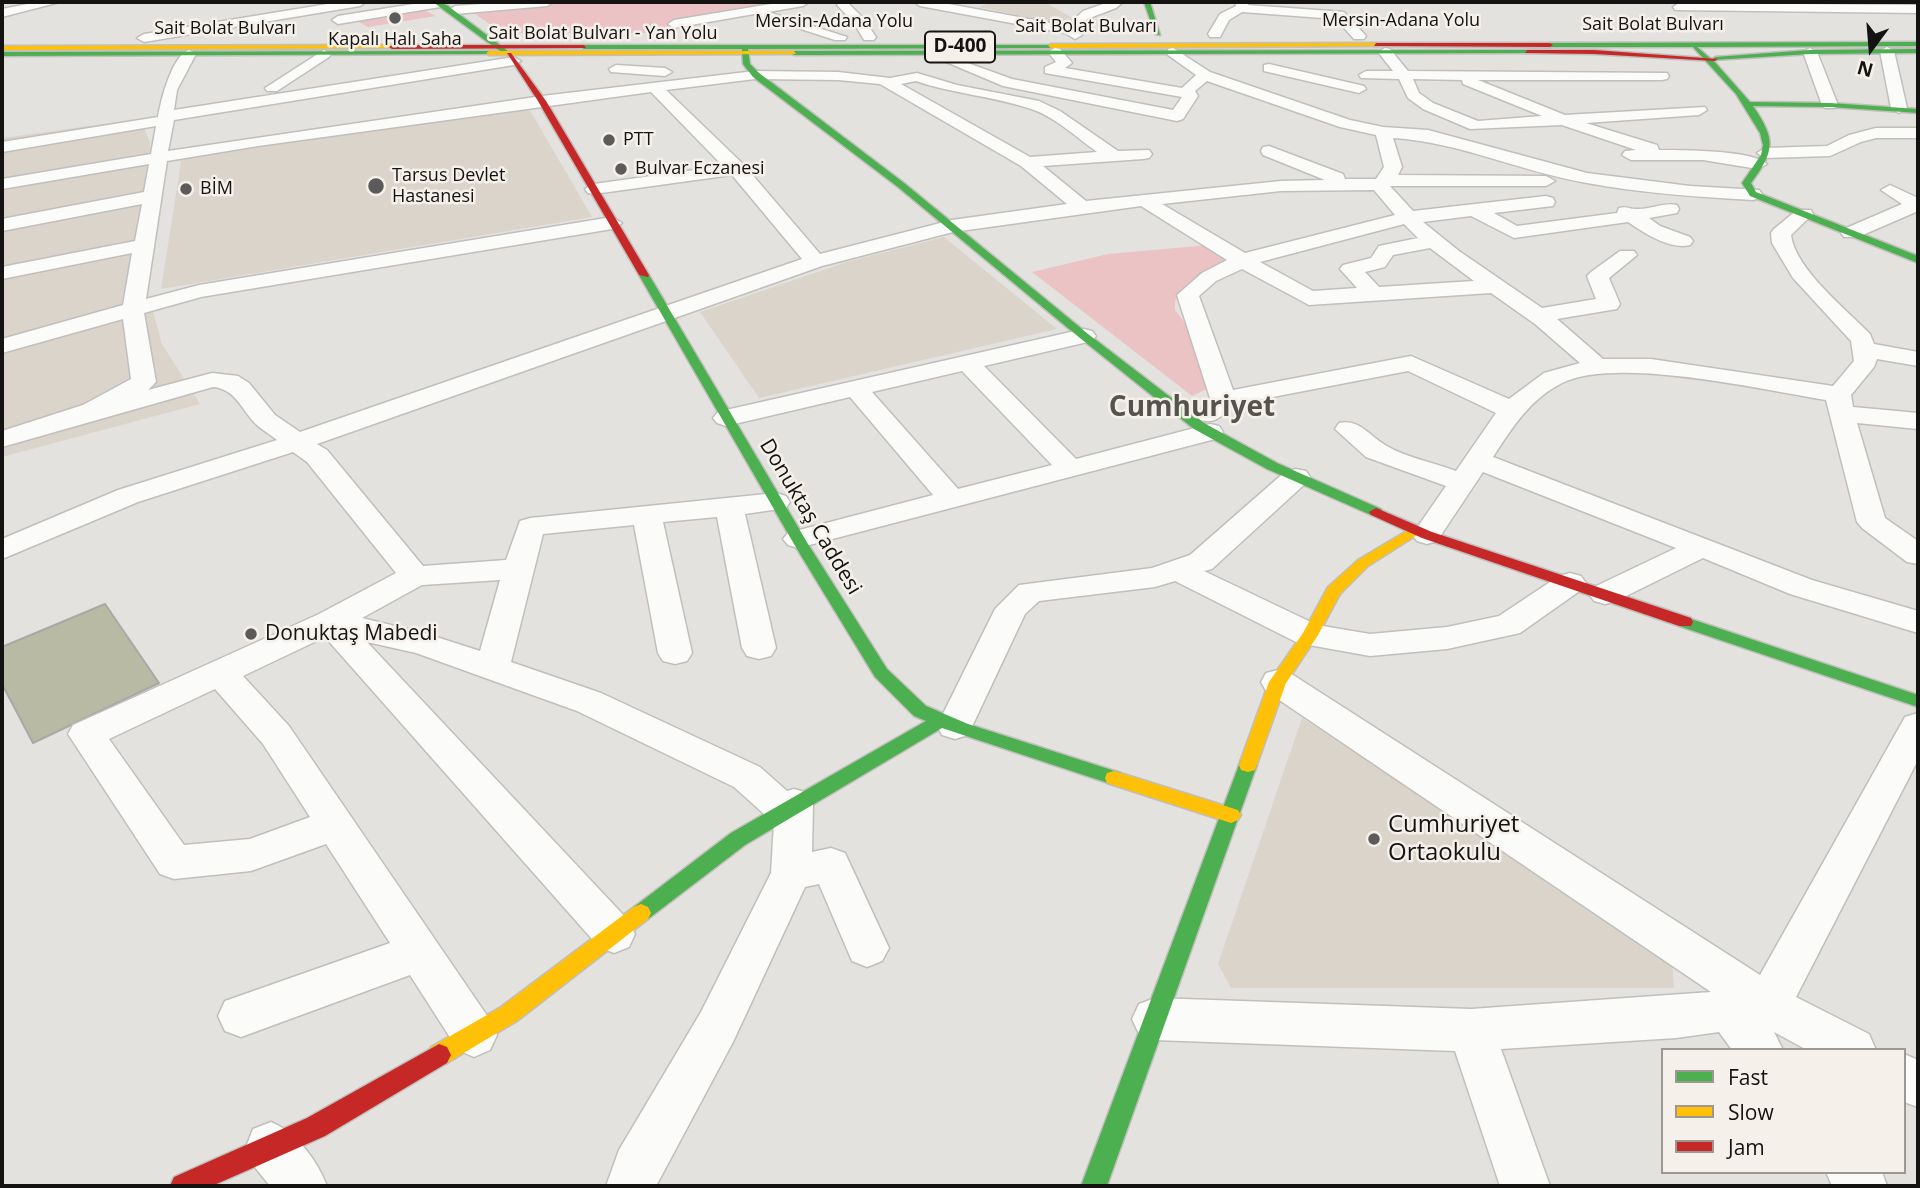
<!DOCTYPE html>
<html>
<head>
<meta charset="utf-8">
<style>
  body { margin:0 }
  #map { position:relative; width:1920px; height:1188px; overflow:hidden; background:#e4e2df; font-family:"Open Sans",sans-serif }
  canvas { display:block }
  .frame { position:absolute; inset:0; border:4px solid #141311; pointer-events:none }
  .legend { position:absolute; left:1661px; top:1048px; width:245px; height:126px; box-sizing:border-box; background:#f5f0ea; border:2px solid #9b9893; margin:0; padding:9px 12px; list-style:none; font-size:21px; color:#141311 }
  .legend li { display:flex; align-items:center; gap:14px; height:35px }
  .legend b { width:35px; border:2px solid #9b9893 }
  .north { position:absolute; left:1836px; top:14px; width:70px; height:70px; -webkit-text-stroke:5px #f5f0ea; paint-order:stroke; rotate:196deg; font-size:19px; font-weight:700; line-height:28px; text-align:center; color:#141311 }
  .north::after { content:''; display:block; margin:auto; width:24px; height:32px; background:#141311; clip-path:polygon(50% 0,100% 100%,50% 72%,0 100%) }
</style>
</head>
<body>
<div id="map">
<canvas width="1920" height="1188"></canvas>
<div class="frame"></div>
<ul class="legend">
<li><b style="height:9px;background:#4caf50"></b>Fast</li>
<li><b style="height:9px;background:#ffc107"></b>Slow</li>
<li><b style="height:9px;background:#c62828"></b>Jam</li>
</ul>
<div class="north">N</div>
</div>
<script>
const g = document.querySelector('canvas').getContext('2d');
g.lineJoin = 'round';
function fillPath(path, color) {
  g.fillStyle = color;
  g.fill(path, 'evenodd');
}
function stroke(path, color, width, dash) {
  g.strokeStyle = color;
  g.lineWidth = width;
  g.lineCap = dash ? 'butt' : 'round';
  g.setLineDash(dash || []);
  g.stroke(path);
}
function label(font, color, halo, rows, align = 'center') {
  g.font = font + ' "Open Sans",sans-serif';
  g.lineWidth = 5;
  g.setLineDash([]);
  g.textBaseline = 'middle';
  g.strokeStyle = halo;
  g.fillStyle = color;
  for (const [text, x, y, turn = 0] of rows) {
    g.save();
    g.translate(x, y);
    g.rotate((+turn || 0) * Math.PI / 180);
    g.textAlign = isNaN(turn) ? turn : align;
    if (halo) g.strokeText(text, 0, 0);
    g.fillText(text, 0, 0);
    g.restore();
  }
}
const built = new Path2D(`
  M992 2H1045L1072 18 1065 25 979 7Z
  M528 107 592 217 161 289 182 156Z
  M140 119 150 142 148 293 162 344 200 404 2 457V138Z
  M944 237 1057 329 759 398 700 312 847 262Z
  M1302 718 1672 960 1674 988H1231L1218 964Z`);
const green = new Path2D(`
  M563 2H791L707 17 711 21 649 33H502L471 11Z
  M422 9 436 16 368 27 355 20Z
  M1209 245 1229 260 1186 286 1175 301V310L1187 326 1210 382 1207 389 1192 396 1032 272 1108 254Z`);
const building = new Path2D(`
  M105 604 159 683 33 743 2 684V647Z`);
const street = new Path2D(`
  M38 2H60L2 17V9Z
  M340 2H366L360 6 144 42 137 38 144 34Z
  M426 2 446 3 440 7 338 24 332 20 338 16Z
  M508 2H553L547 6 455 14 449 10 455 6Z
  M783 2H809L803 6 768 12 847 37 845 40H835L754 14 674 28 668 24 674 20Z
  M839 2H847L863 18 876 37 874 40H864L854 23 837 5Z
  M914 2H938L1067 26 1083 11 1109 2H1123L1116 8 1087 19 1078 30 1082 35 1075 39 1065 33 920 6Z
  M1235 2H1247L1248 5 1344 12 1366 36 1364 39H1354L1336 19 1242 12 1229 20 1220 37H1210L1208 34 1220 14 1236 6Z
  M1679 3 1918 5V13L1675 10 1673 7Z
  M1887 47 1894 51 1907 108 1899 113 1891 108 1880 51Z
  M1055 48 1060 49 1072 63 1065 68 1182 88 1196 75 1168 55V49L1173 48 1210 72 1350 120 1383 127 1428 130 1587 173 1690 186 1759 190 1762 194 1759 198 1753 200C1698 197 1641 193 1587 183 1521 172 1460 142 1393 138L1402 167 1398 175 1546 176 1555 181 1546 186H1390L1413 211 1546 196 1553 198 1555 202 1553 206 1494 213 1517 226 1617 213 1619 208C1627 206 1629 209 1636 209 1650 210 1663 202 1677 205L1679 209 1677 213 1649 218 1660 226 1690 237 1693 241 1690 245C1670 250 1644 233 1628 222L1514 238 1471 216 1423 222 1459 251 1542 308 1596 299 1587 276 1591 272 1620 251H1634L1637 255 1609 278 1620 304 1617 309 1557 319 1603 359H1651L1833 386 1854 361 1851 341 1793 278 1772 243 1771 233 1774 229 1797 210H1811L1813 214 1791 235C1795 269 1847 310 1870 334L1874 344 1918 352V366L1877 359 1874 367 1851 395 1853 407 1918 413V429L1857 423 1885 518 1918 541V564L1907 562 1862 528 1857 522 1826 400C1764 390 1616 356 1562 383 1530 399 1511 429 1493 457L1812 580 1918 611V633L1790 594 1703 558 1616 601 1605 604 1594 601 1589 594 1594 587 1676 548 1483 472 1437 541 1427 544 1417 541 1412 535 1446 486 1366 457 1335 429 1339 423C1358 419 1367 433 1382 443 1400 456 1435 463 1456 471L1496 413 1408 371 1231 405C1221 417 1216 424 1200 420L1196 415 1210 398 1177 295 1202 273 1227 260 1141 206 953 232 822 266 317 444 327 450 423 566 506 560 520 521 530 518 776 493 786 496 790 502 786 508 745 514 776 648 771 656 759 659 747 656 742 648 717 517 663 522 692 653 687 661 675 664 663 661 658 653 634 525 543 534 511 662 601 693 760 767 787 791 794 789 808 793 813 804 812 852 831 848 845 853 889 948 882 961 867 967 852 961 819 884 805 887 733 1042 656 1186H606L619 1150 701 1012 771 873 774 823 734 787 577 711 416 653 367 642 629 921 635 934 629 947 614 953 599 947 325 637 243 676 289 726 490 1020 497 1035 490 1050 474 1057 458 1050 410 975 241 1037 225 1031 218 1016 225 1001 390 943 326 844 251 871 174 879 160 874 68 734 73 725 319 614 396 573 307 462 293 452 138 502 2 559V539L118 490 277 440C271 435 264 431 258 426 242 412 237 389 213 387L2 447V431L83 405 131 379 123 319 2 353V339L123 305 132 253 2 279V267L135 241 142 204 2 231V219L144 192 149 164 2 189V179L151 154 156 126 2 152V142L158 117C161 99 172 56 189 50L196 54 177 90 174 110 514 57 521 61 514 65 174 120 168 151 542 96 755 71 838 72 890 78 917 73 957 85 1039 101 1060 111 1118 151 1149 150 1152 154 1149 158 1143 159 1043 166 1086 201 1281 181 1325 180 1263 155 1261 151 1263 147 1269 146 1343 174 1345 179H1376L1384 167 1376 135 1340 127 1207 81 1195 91 1198 96 1183 119 1177 121 1003 86 944 61 951 57 1012 79 1173 110 1182 97 1045 73V67L1056 62 1048 52ZM755 79 838 80 880 84 1021 166 1067 204 952 220 820 254 744 165 666 90ZM916 81C954 94 992 96 1028 108 1053 115 1076 137 1097 152L1030 157 901 84ZM651 92 723 166 594 184 585 189 588 193 594 194 732 175 802 259 300 432 275 415 249 383 238 376 212 373 148 390 156 382 144 313 201 297 612 229 622 223 612 217 199 285 146 299 167 161 258 146ZM1374 190 1395 215 1245 253 1162 204 1281 191ZM1404 224 1418 238 1379 246 1371 258 1343 265 1340 269 1357 288 1313 291 1260 262ZM1430 248 1474 281 1379 287 1365 272 1385 267 1393 255ZM1242 269 1309 305 1491 293 1535 324 1580 363 1544 373 1509 399 1411 356 1233 390 1199 296 1216 281ZM500 580 480 651 424 633 362 618 422 585ZM215 689 263 744 310 817 250 839 184 845 109 739Z
  M1385 48 1390 49 1408 71 1667 73 1669 76 1667 79 1662 80H1478L1565 115 1705 107 1707 110 1699 115 1586 123 1657 145 1659 150C1679 150 1754 150 1767 164L1758 169 1703 160H1631L1622 155 1625 151 1636 150 1562 125 1470 129 1423 109 1408 98 1399 79 1361 78 1359 75 1366 71H1393L1378 52ZM1413 79 1462 80 1463 84 1542 116 1478 121 1433 103 1419 93Z
  M1810 48 1817 52 1838 105 1835 108H1825L1822 105 1803 52Z
  M324 50 331 54 329 57 277 91H267L265 88Z
  M1269 64 1364 86 1366 89 1359 93 1264 71V65Z
  M616 65 665 68 672 72 665 76 611 72 609 69Z
  M1876 128H1918V138H1876L1861 142 1830 156 1765 158 1757 153 1765 148 1827 146 1849 135Z
  M1890 185 1918 198V211L1858 237H1844L1841 233 1844 229 1902 204 1881 190Z
  M1084 329 1092 331 1096 336 1092 341 984 366 1076 459 1210 424 1219 426 1223 432 1219 438 798 548 788 545 783 539 788 533 933 495 850 397 726 426 717 423 713 418 717 413 726 410ZM962 371 1052 465 958 489 872 392Z
  M1296 469 1306 471 1310 477 1306 483 1212 569 1204 571 1317 625 1370 634 1447 627 1499 616 1559 576 1570 573 1581 576 1586 583 1581 590 1520 633 1447 649 1370 656 1298 643 1175 581 1155 587 1039 601 1025 614 968 735 955 739 942 735 937 726 995 609 1019 585 1152 568 1190 555 1286 471Z
  M1278 670 1290 673 1760 975 1905 717 1918 713V760L1796 997 1869 1034 1876 1050H1807L1774 1032 1783 1050H1732L1719 1032 1676 1038 1501 1049 1550 1186H1500L1455 1051 1155 1040 1139 1034 1132 1019 1139 1004 1155 998 1471 1009 1711 992 1266 691 1261 682 1266 673Z
  M1904 1054 1918 1060V1107L1904 1102Z
  M271 1122C297 1133 317 1160 327 1186H270L253 1165 246 1147 253 1129Z
  M1826 1172H1882L1887 1186H1832Z`);
const fast = new Path2D(`
  M433 2H440L448 6 512 54 507 55 497 49Z
  M1144 2H1150L1160 35 1155 34Z
  M1918 42V46L1697 47 1712 60 1715 57 1810 50 1918 49V53L1810 54 1713 60 1750 102 1830 103 1918 109V113L1830 107 1753 106C1776 140 1775 151 1751 183L1756 192 1918 256V263L1750 196 1742 183 1761 155 1763 145 1760 133 1736 94 1693 47H1550L1547 45 1550 43Z
  M1053 45 1051 48 748 49 750 64 759 73 904 183 1088 334 1204 423 1277 463 1381 509 1383 512 1381 515H1371L1267 469 1194 429 1080 338 898 187 753 77 743 64 742 49H584L581 47 584 45Z
  M1527 50 1529 53 794 55 791 53 794 51Z
  M489 51 491 54 2 56V52Z
  M644 272 649 275 808 544 887 669 926 706 968 724 1121 773 1123 778 1121 783 1114 785 942 728 745 845 648 919 641 922 634 919 631 913 634 907 731 833 926 721 914 716 875 677 794 544 639 275Z
  M1685 617 1918 695V707L1679 626 1677 622Z
  M1248 758 1255 760 1257 765 1107 1186H1081L1239 765 1241 760Z`);
const slow = new Path2D(`
  M1376 43 1378 46 1051 48 1048 46 1051 44Z
  M392 45 394 48 2 50V46Z
  M794 51 796 54 489 55 486 53 489 51Z
  M1415 526 1422 530 1420 533 1368 566 1340 594 1318 635 1286 683 1255 770 1248 772 1241 770 1239 765 1269 682 1303 633 1328 587 1358 560Z
  M1114 771 1238 810 1241 815 1238 820 1231 823 1107 783 1105 778 1107 773Z
  M641 904 648 907 651 913 648 919 517 1021 447 1063 439 1066 431 1063 427 1055 431 1047 501 1007 634 907Z`);
const jam = new Path2D(`
  M1376 43H1550L1553 45 1550 47 1374 46Z
  M584 45 586 48 392 49 389 47 392 45Z
  M1527 50H1594L1718 59 1715 61 1594 54 1525 53Z
  M507 53H511L546 101 649 275 648 277 639 275 538 101Z
  M1376 508 1432 532 1691 618 1693 622 1691 626H1679L1422 538 1371 515 1369 512Z
  M439 1044 447 1047 451 1055 447 1063 325 1136 212 1186H170L174 1177 307 1118Z`);
const markers = [
  [395,18,7,"#5d5b59"],
  [609,140,7,"#5d5b59"],
  [621,169,7,"#5d5b59"],
  [376,186,9,"#5d5b59"],
  [186,189,7,"#5d5b59"],
  [251,634,7,"#5d5b59"],
  [1374,839,7,"#5d5b59"]
];
const farStreetnames = [
  ["Mersin-Adana Yolu",1401,21],
  ["Mersin-Adana Yolu",834,22],
  ["Sait Bolat Bulvarı",1653,25],
  ["Sait Bolat Bulvarı",1086,27],
  ["Sait Bolat Bulvarı",225,29],
  ["Sait Bolat Bulvarı - Yan Yolu",603,34]
];
const farPoinames = [
  ["Kapalı Halı Saha",395,40,"center"],
  ["PTT",623,140],
  ["Bulvar Eczanesi",635,169],
  ["Tarsus Devlet",392,176],
  ["Hastanesi",392,197],
  ["BİM",200,189]
];
const shields = [
  [960,47,70]
];
const shieldNames = [
  ["D-400",960,47]
];
const streetNames = [
  ["Donuktaş Caddesi",810,517,59]
];
const poiNames = [
  ["Donuktaş Mabedi",265,634]
];
const nearPoinames = [
  ["Cumhuriyet",1388,825],
  ["Ortaokulu",1388,853]
];
const districtNames = [
  ["Cumhuriyet",1192,408]
];
fillPath(built, '#dad4cb');
fillPath(green, '#ecc3c4');
fillPath(building, '#b9baa4');
stroke(building, '#a9a8a5', 2);
stroke(street, '#c1bfbc', 3);
stroke(fast, '#c1bfbc', 3);
stroke(slow, '#c1bfbc', 3);
stroke(jam, '#c1bfbc', 3);
fillPath(street, '#fbfbfa');
fillPath(fast, '#4caf50');
fillPath(slow, '#ffc107');
fillPath(jam, '#c62828');
for (const [x, y, r, color] of markers) {
  const dot = new Path2D();
  dot.arc(x, y, r, 0, 2 * Math.PI);
  g.fillStyle = color;
  g.fill(dot);
  stroke(dot, '#f5f0ea', 2.5);
}
label('18px', '#141311', '#f5f0ea', farStreetnames);
label('18px', '#141311', '#f5f0ea', farPoinames, 'left');
for (const [x, y, w] of shields) {
  const box = new Path2D();
  box.roundRect(x - w / 2, y - 15.5, w, 31, 5);
  g.fillStyle = '#f5f0ea';
  g.fill(box);
  stroke(box, '#141311', 2);
}
label('bold 19px', '#141311', null, shieldNames);
label('21px', '#141311', '#f5f0ea', streetNames);
label('21px', '#141311', '#f5f0ea', poiNames, 'left');
label('24px', '#141311', '#f5f0ea', nearPoinames, 'left');
label('bold 28px', '#56534d', '#f5f0ea', districtNames);
</script>
</body>
</html>
